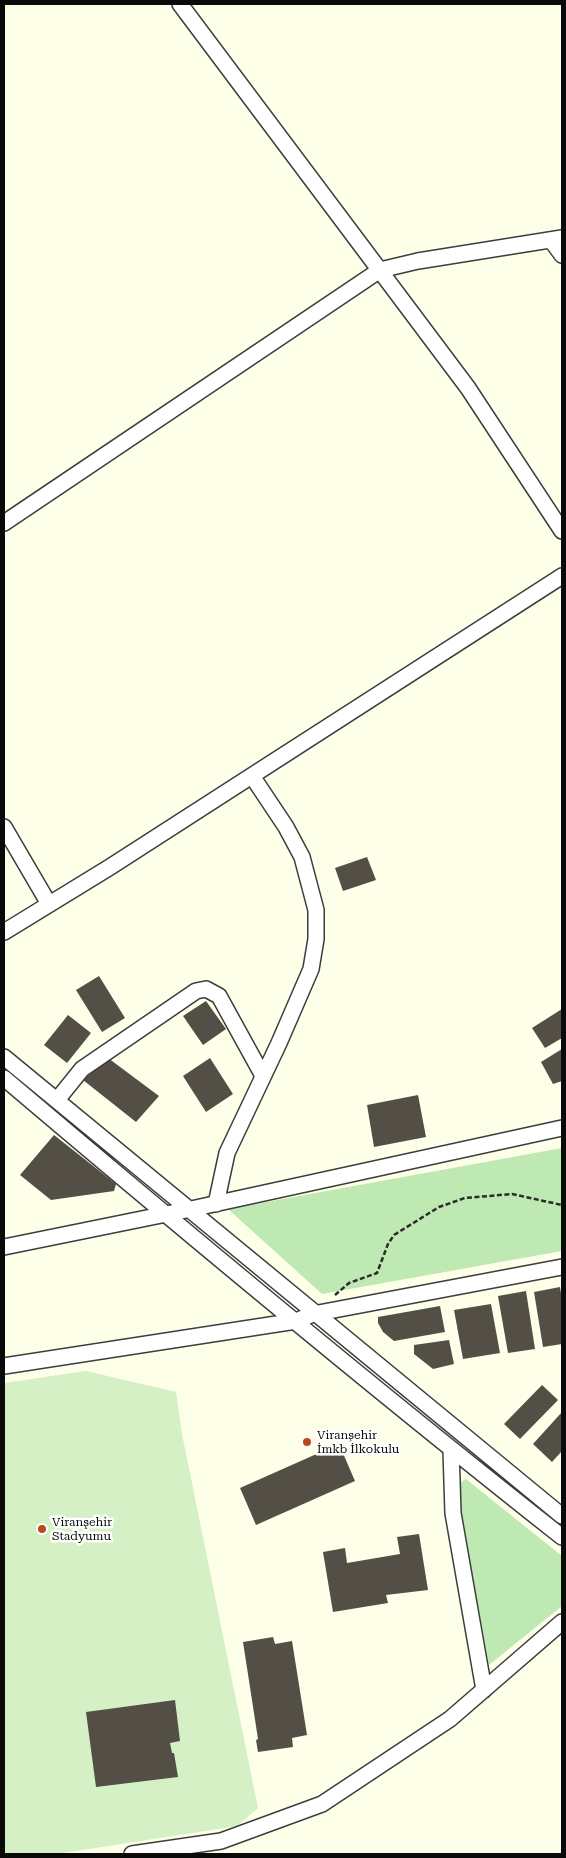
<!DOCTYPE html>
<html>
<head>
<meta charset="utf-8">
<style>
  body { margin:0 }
  #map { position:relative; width:566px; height:1858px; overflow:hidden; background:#fdffe8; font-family:"Roboto Serif",serif }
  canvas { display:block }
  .frame { position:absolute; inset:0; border:5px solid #0a0a0a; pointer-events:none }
</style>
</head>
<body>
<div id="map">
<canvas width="566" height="1858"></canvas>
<div class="frame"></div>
</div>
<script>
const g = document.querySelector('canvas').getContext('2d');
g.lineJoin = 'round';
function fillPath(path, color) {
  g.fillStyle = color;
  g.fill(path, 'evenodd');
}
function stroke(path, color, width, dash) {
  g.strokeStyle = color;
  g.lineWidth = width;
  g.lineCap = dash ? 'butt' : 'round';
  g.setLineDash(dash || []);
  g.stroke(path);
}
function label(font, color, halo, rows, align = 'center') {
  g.font = font + ' "Roboto Serif",serif';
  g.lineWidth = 5;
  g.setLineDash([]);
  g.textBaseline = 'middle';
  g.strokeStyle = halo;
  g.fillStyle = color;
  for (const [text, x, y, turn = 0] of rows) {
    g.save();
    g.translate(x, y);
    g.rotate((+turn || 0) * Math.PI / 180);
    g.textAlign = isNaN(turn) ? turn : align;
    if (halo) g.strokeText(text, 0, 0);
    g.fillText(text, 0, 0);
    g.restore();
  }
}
const green = new Path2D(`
  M562 1148V1251L322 1294 228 1209Z
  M466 1479 562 1556V1606L489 1665 456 1485Z`);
const pitch = new Path2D(`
  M86 1371 176 1392 182 1434 258 1808 237 1826 57 1854H4V1383Z`);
const building = new Path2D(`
  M367 857 376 880 343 891 335 868Z
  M99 976 125 1018 102 1032 76 990Z
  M206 1001 226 1029 203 1045 183 1016Z
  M562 1009V1038L545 1048 532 1028Z
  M68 1015 91 1033 67 1063 44 1045Z
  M562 1049V1081L553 1084 541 1062Z
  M108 1058 159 1096 136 1122 83 1080Z
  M210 1058 233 1094 206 1112 183 1076Z
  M418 1095 426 1137 374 1147 367 1105Z
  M54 1135 116 1184 114 1191 51 1200 20 1175Z
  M560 1287 562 1300V1344L543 1347 534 1292Z
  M526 1291 535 1349 508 1353 498 1296Z
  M491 1304 500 1353 463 1359 454 1310Z
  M440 1306 445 1332 394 1341 383 1332 378 1323V1317Z
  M449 1340 454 1364 433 1369 414 1354V1345Z
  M542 1385 558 1400 520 1439 504 1424Z
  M562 1412V1451L552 1462 533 1444Z
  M339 1444 355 1481 256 1525 240 1488Z
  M419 1534 428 1590 386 1595 388 1603 333 1612 323 1552 345 1548 347 1563 400 1554 397 1537Z
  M273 1637 275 1644 292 1641 307 1735 292 1738 293 1747 258 1752 256 1740 258 1739 243 1642Z
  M175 1700 180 1741 170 1743 172 1753H174L178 1777 96 1787 86 1712Z`);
const path = new Path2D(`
  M335 1295 349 1283 377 1273 388 1244 394 1235 439 1207 465 1198 512 1194 562 1205`);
const minor = new Path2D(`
  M180 4 468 388 562 531
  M551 240 562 255
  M4 523 380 270 418 261 562 238
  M4 827 49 904
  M4 932 110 867 562 576
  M4 1057 562 1516
  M4 1078C188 1234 373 1388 562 1537
  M57 1100 82 1069 196 991 206 989 219 996 263 1076
  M216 1204 227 1153 279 1043 311 969 316 939V910L302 857 286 827 252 776
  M4 1247 191 1209 562 1128
  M4 1366 296 1321 313 1314 562 1267
  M451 1450 453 1513 484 1690
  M132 1854 221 1841 322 1804 450 1719 562 1622`);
const markers = [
  [307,1442,5,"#bb4622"],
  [42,1529,5,"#bb4622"]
];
const poiNames = [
  ["Viranşehir",317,1435],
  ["İmkb İlkokulu",317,1449],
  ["Viranşehir",52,1522],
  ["Stadyumu",52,1536]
];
fillPath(green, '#bfe9b2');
fillPath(pitch, '#d4f0c4');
fillPath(building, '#534f47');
stroke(minor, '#3d3d3d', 18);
stroke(path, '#2c2c2c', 2.5, [5, 2.5]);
stroke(minor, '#fff', 15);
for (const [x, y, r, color] of markers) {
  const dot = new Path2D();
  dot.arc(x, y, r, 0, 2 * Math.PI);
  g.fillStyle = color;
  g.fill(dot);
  stroke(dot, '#fff', 2);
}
label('12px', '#0a0a0a', '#fff', poiNames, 'left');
</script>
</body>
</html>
